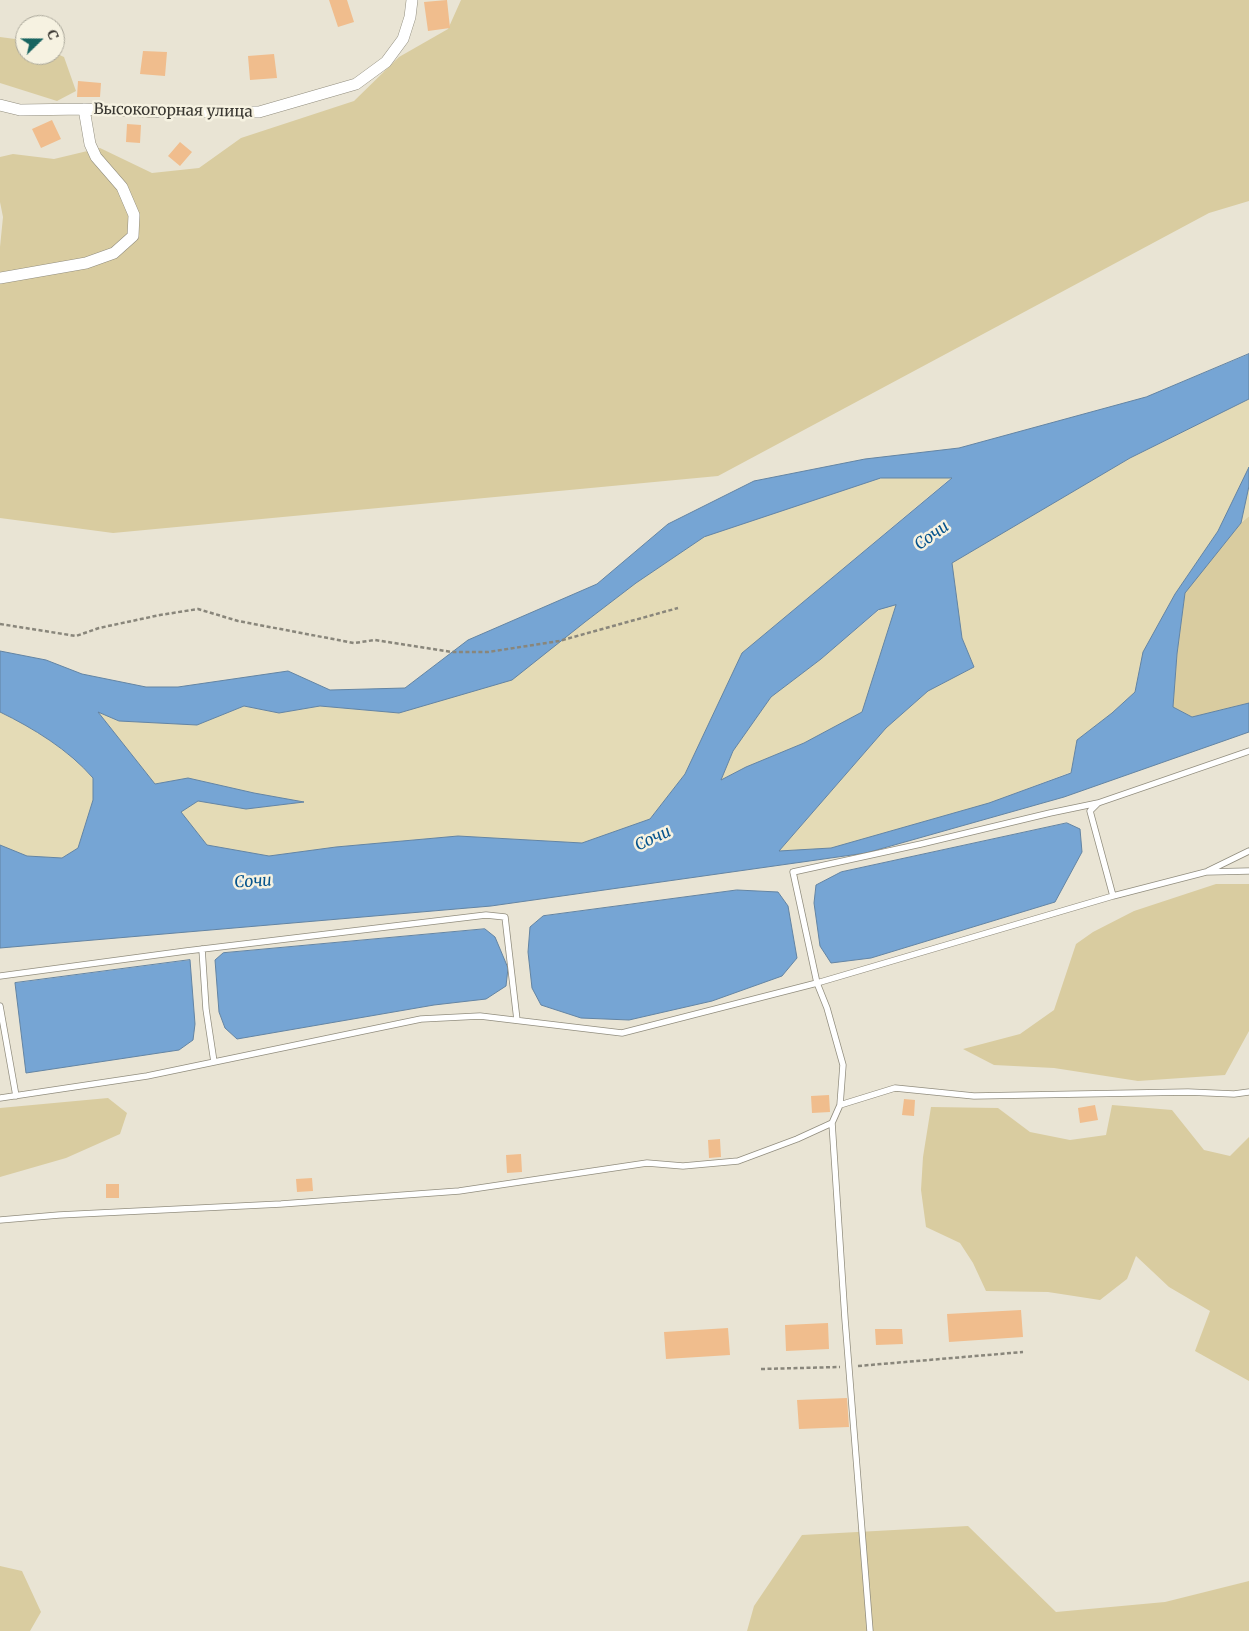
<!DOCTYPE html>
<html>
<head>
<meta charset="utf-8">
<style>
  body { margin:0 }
  #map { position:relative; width:1249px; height:1631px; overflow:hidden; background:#e9e4d4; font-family:Merriweather,serif }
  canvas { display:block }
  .north { position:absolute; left:15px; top:15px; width:50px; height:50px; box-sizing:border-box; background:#f6f2e1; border:1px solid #aaa79a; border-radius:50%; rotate:68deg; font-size:14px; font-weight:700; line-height:20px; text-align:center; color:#383630 }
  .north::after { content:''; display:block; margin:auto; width:18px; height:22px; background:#176460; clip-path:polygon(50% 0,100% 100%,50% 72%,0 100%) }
</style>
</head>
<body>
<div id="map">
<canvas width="1249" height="1631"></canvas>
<div class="north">С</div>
</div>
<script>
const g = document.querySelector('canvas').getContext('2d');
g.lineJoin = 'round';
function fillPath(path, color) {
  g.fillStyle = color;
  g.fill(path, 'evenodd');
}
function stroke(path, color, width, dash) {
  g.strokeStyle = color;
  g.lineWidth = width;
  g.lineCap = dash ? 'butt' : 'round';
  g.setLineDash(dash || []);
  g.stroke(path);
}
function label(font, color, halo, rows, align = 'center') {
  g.font = font + ' Merriweather,serif';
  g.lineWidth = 5;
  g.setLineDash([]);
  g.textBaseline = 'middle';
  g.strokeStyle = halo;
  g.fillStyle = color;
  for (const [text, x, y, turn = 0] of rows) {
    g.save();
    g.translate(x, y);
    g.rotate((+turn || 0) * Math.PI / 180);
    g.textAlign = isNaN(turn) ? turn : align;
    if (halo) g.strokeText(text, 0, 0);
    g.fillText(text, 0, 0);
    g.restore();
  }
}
const green = new Path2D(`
  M461 0H1249V201L1209 213 718 476 113 533 0 518V247L3 217 0 202V157L13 154 54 159 100 148 152 173 199 168 241 138 354 101 399 57 448 29Z
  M0 37 15 39 25 43V55H55V53L64 57 76 91 57 101 0 83Z
  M1249 516V703L1192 717 1173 707 1177 654 1185 592 1241 523Z
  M1216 884H1249V1031L1225 1075 1138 1081 1054 1068 994 1065 963 1049 1020 1034 1054 1010 1076 944 1093 932 1134 911Z
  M108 1098 127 1113 120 1134 66 1158 0 1177V1108Z
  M1112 1105 1172 1110 1204 1150 1230 1156 1249 1137V1381L1195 1351 1210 1311 1169 1287 1136 1256 1127 1279 1100 1300 1048 1292 986 1291 973 1263 960 1243 926 1227 921 1190 923 1157 931 1107 998 1108 1030 1132 1070 1140 1106 1135Z
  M968 1526 1056 1612 1165 1602 1249 1581V1631H747L754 1606 802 1535Z
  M0 1566 22 1571 41 1612 30 1631H0Z`);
const sand = new Path2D(`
  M1249 399V467L1218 531 1175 594 1144 652 1135 692 1112 713 1077 740 1071 772 989 803 831 848 778 852 886 728 928 691 974 667 962 638 951 563 1130 458Z
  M952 477 742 653 685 774 650 819 582 843 458 836 336 847 269 856 207 845 180 812 198 801 246 809 302 802 254 793 188 778 155 784 97 711 119 721 197 725 244 706 279 713 320 706 399 713 585 622 636 583 704 537 881 478Z
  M1249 486V516L1241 523Z
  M896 605 862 712 804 743 746 767 721 780 733 751 771 697 821 659 879 610Z
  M0 712C34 728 68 750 93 778V800L78 848 62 858 27 856 0 845Z`);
const water = new Path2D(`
  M1249 354V399L1130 458 952 563 962 638 974 667 928 691 886 728 779 851 831 848 989 803 1071 773 1077 740 1112 713 1135 692 1143 652 1175 594 1218 531 1249 467V486L1241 523 1185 593 1177 654 1173 707 1192 717 1249 703V732L1064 797 866 853 491 906 0 948V845L27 856 62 858 78 848 93 800V778C69 750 33 728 0 712V651L46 660 82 674 146 687H178L288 671 330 690 405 688 468 640 597 584 668 524 754 481 865 459 959 448 1146 397ZM881 478H952L742 653 685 774 650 819 582 843 458 836 336 847 269 856 207 845 181 812 198 801 246 809 304 802 254 793 188 778 155 784 98 712 119 721 197 725 244 706 279 713 320 706 399 713 512 680 585 622 636 583 704 537ZM896 605 862 712 804 743 746 767 721 780 733 751 771 697 821 659 878 610Z
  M1067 823 1080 829 1082 852 1055 902 871 958 831 963 820 946 814 903 816 885 841 872Z
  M737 890 778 892 788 906 797 958 782 976 712 1001 629 1020 581 1018 541 1005 532 988 528 952 530 927 543 916Z
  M485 929 495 937 508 968 506 986 486 999 434 1005 237 1039 225 1028 219 1012 215 960 223 953Z
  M190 960 195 1024 193 1040 179 1050 26 1073 15 983Z`);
const building = new Path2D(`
  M329 0H347L354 22 338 27Z
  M447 0 450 28 428 31 424 2Z
  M143 51 167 52 165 76 140 74Z
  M274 54 277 78 250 80 248 56Z
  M78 81 101 83 100 97H77Z
  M52 120 61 139 41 148 32 129Z
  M127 124 141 125 140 143 126 142Z
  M180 142 192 152 180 166 168 156Z
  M829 1095 830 1112 812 1113 811 1096Z
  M904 1099 915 1100 914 1116 902 1115Z
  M1095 1105 1098 1120 1080 1123 1078 1108Z
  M720 1139 721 1157 709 1158 708 1140Z
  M521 1154 522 1172 507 1173 506 1155Z
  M312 1178 313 1191 297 1192 296 1179Z
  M106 1184H119V1198H106Z
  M1021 1310 1023 1337 949 1342 947 1314Z
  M828 1323 829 1349 786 1351 785 1325Z
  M728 1328 730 1355 666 1359 664 1332Z
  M875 1329H902L903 1344 876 1345Z
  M847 1398 849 1427 799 1429 797 1400Z`);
const path = new Path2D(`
  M0 624 76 636 99 628 160 615 198 609 238 621 354 643 375 640 452 652H488L559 641 678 608
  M858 1366 1023 1352
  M761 1369 840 1367`);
const lane = new Path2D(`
  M1098 803 1249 751
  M1208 871 1249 851
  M202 949 206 1009 214 1062
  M0 976 186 951 486 915 505 917 517 1020
  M0 1006 16 1096
  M0 1098 147 1076 421 1019 480 1016 622 1033 817 983 793 872 921 844 1050 813 1098 803 1090 811 1113 896
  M840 1105 843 1065 827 1008 817 983 1113 896 1206 872 1249 871
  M0 1220 59 1215 281 1204 459 1191 647 1163 683 1166 738 1161 797 1139 832 1123
  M870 1631 845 1319 832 1123 840 1105 895 1088 974 1096 1188 1092 1234 1094 1249 1092`);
const street = new Path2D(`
  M0 105 20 110 84 109 163 112H259L356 84 386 62 403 39 410 17 412 0
  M0 278 86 263 114 253 133 236 134 215 122 187 96 157 90 144 84 109`);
const streetNames = [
  ["Высокогорная улица",173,111,1]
];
const waterNames = [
  ["Сочи",932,536,-35],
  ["Сочи",653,839,-25],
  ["Сочи",253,882,-3]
];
fillPath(green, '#d9cca0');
fillPath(sand, '#e4dbb6');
fillPath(water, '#76a5d4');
stroke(water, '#6384a3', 1);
fillPath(building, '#f0bd8d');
stroke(lane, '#918d7e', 7);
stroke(street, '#918d7e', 12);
stroke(path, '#89867b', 2.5, [4, 2.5]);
stroke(lane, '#fff', 5.5);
stroke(street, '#fff', 11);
label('15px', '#383630', '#f6f2e1', streetNames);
label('italic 16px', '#05538c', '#f6f2e1', waterNames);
</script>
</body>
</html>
